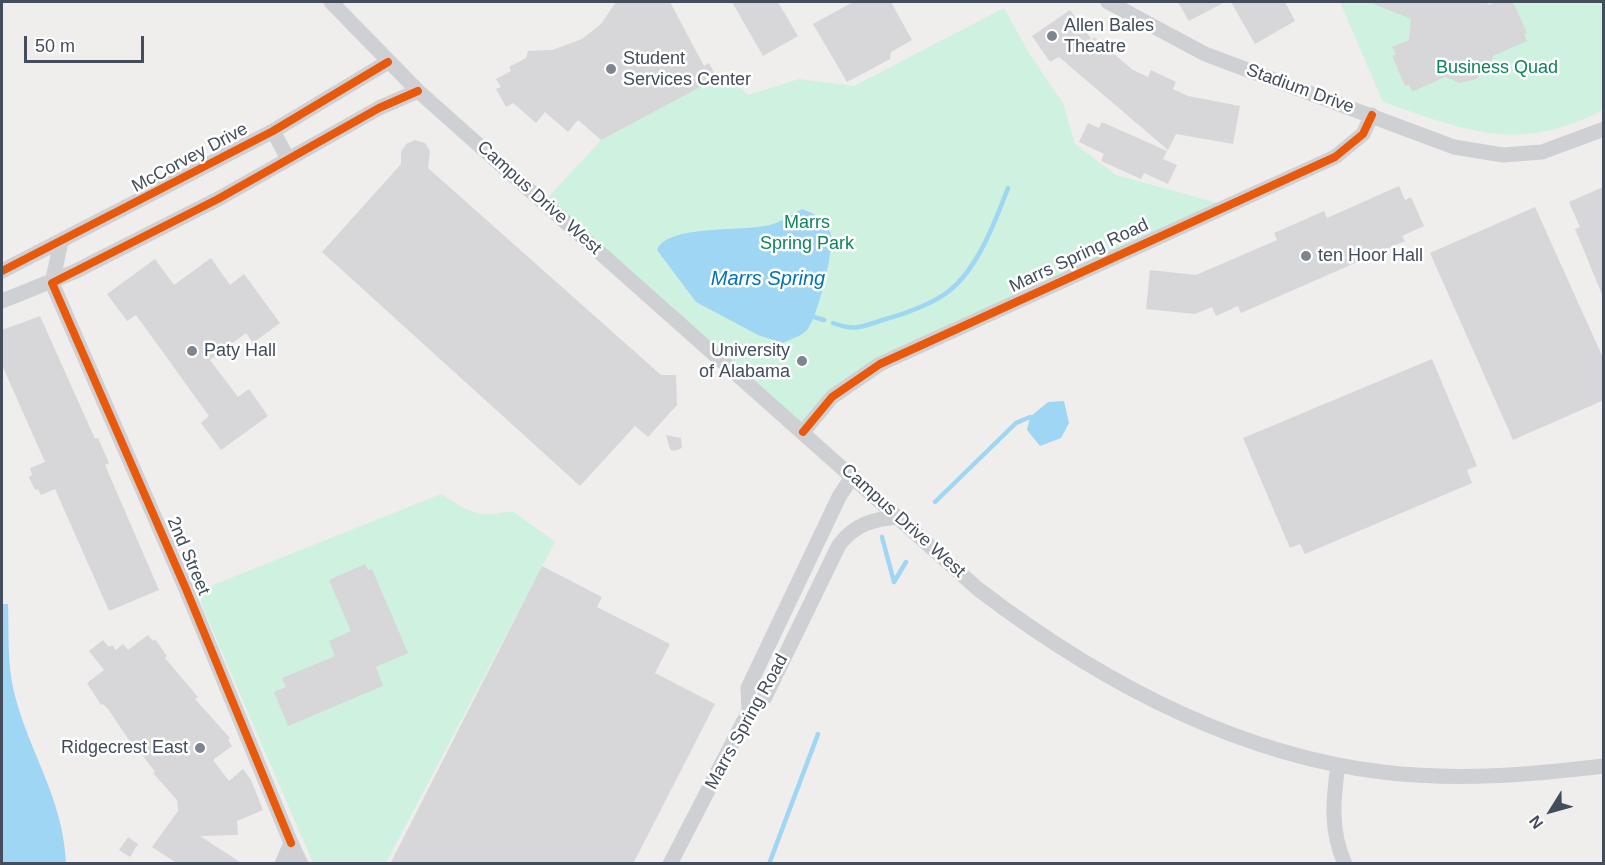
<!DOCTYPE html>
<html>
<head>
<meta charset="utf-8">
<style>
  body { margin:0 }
  #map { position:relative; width:1605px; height:865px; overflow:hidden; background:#efeeed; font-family:Helvetica,sans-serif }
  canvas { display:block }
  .frame { position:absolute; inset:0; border:3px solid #434d5c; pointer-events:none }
  .north { position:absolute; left:1521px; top:781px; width:60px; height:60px; -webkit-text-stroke:4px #fff; paint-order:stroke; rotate:233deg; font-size:16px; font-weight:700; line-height:24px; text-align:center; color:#434d5c }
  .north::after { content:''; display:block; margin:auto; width:21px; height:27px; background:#434d5c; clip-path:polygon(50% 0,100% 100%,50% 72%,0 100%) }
  .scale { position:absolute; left:24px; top:36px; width:120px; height:27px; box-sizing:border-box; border:3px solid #434d5c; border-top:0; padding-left:8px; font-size:18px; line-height:21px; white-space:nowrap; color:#434d5c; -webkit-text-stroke:4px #fff; paint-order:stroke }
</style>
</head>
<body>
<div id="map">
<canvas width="1605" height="865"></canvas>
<div class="frame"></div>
<div class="north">N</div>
<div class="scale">50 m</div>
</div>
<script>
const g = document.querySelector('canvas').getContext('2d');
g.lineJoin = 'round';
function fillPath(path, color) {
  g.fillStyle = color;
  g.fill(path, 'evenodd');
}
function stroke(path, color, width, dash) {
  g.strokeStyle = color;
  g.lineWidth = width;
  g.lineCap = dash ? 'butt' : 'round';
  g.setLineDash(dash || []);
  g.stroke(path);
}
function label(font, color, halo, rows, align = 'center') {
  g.font = font + ' Helvetica,sans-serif';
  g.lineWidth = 5;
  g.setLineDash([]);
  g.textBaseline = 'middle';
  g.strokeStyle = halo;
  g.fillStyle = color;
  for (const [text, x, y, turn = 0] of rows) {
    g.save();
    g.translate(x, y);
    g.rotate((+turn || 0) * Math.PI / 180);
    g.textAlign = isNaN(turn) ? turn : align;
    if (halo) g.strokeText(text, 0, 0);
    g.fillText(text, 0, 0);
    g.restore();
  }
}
const green = new Path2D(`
  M1340 2H1603V110C1518 154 1468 131 1383 102Z
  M1004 8 1030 55 1063 103 1075 144 1116 175 1225 205 880 364 803 432 544 202 601 140 725 73 748 95 799 79 854 86Z
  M441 494C455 502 467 513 485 514 495 515 504 511 514 512L555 542 386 863H313L202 606 201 600 208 587Z`);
const water = new Path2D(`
  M802 209C815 214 828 220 831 236 833 254 818 316 807 330 802 336 790 339 783 343L758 335 696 302 657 250C668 223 747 233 773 224 783 221 793 214 802 209Z
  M1064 401 1069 423 1061 438 1040 446 1027 430 1030 417 1048 402Z
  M2 604H8C9 633 7 663 14 692 29 753 63 797 66 863H2Z`);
const stream = new Path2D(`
  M814 317 824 320
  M833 323C857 332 862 326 886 319 907 313 931 305 949 291 978 268 995 222 1008 188
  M935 502 1016 423 1030 417
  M882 537 894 582
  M894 582 906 562
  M769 864 818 734`);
const building = new Path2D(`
  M616 2H670L704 66 709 63 717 78 601 140 578 120 568 132 545 112 536 123 513 103 506 107 496 89 501 87 496 79 511 71 509 67 526 58 528 51 552 50 582 39 601 24Z
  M732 2H778L798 36 763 56Z
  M853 2H891L912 40 891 52 890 59 847 82 813 24Z
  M1178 2H1225L1189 21Z
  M1231 2H1285L1295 21 1255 44Z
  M1369 2H1486L1489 5 1497 2H1513L1527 33 1524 34 1527 41 1493 56 1488 69 1476 79 1460 83 1445 77 1412 92 1409 85 1405 86 1392 56 1396 54 1392 47 1409 40 1411 19Z
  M1070 10 1092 40 1094 37 1133 70 1148 77 1151 70 1176 82 1173 89 1188 96 1240 106 1233 144 1176 134 1168 150 1059 57 1050 62 1032 36Z
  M1102 122 1167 151 1163 159 1177 165 1168 184 1144 173 1141 179 1101 161 1104 154 1079 142 1088 123 1099 128Z
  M415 140 425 143 430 151 428 168 661 375H676L677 405 648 437 635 426 580 486 322 252 401 164V152L406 144Z
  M1399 186 1405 200 1411 197 1424 226 1402 236 1405 241 1241 313 1238 306 1216 316 1212 307 1195 314 1146 309 1150 270 1196 275 1277 240 1274 233 1324 211 1327 218Z
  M1603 187V297L1575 229 1580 227 1569 202Z
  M1535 207 1604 360V400L1513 440 1430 253Z
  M211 258 230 285 244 274 280 323 253 343 246 333 210 360 238 397 249 389 268 416 221 450 201 423 209 416 136 315 127 321 107 294 155 259 174 285Z
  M40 316 95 439 98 438 109 463 105 465 159 590 109 611 55 489 41 495 38 489 35 490 29 477 32 475 30 468 45 462 2 365V330Z
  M1432 359 1477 466 1467 470 1472 483 1305 554 1300 544 1290 548 1243 438Z
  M666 435 681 438 682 448 674 451 670 449Z
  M365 564 368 570 372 569 408 653 376 667 383 686 288 726 274 692 286 687 282 678 335 656 329 641 351 631 329 580Z
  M542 566 602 597 597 607 670 644 655 673 715 704 633 864H390Z
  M148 635 153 641 155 639 167 656 165 658 198 697 195 699 230 738 228 740 232 746 213 760 229 781 243 769 251 780 263 810 237 821 238 835 200 836 243 864H178L152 847 178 811 177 800 153 773 155 772 134 744 133 746 108 709 103 704 101 705 87 683 104 670 89 651 103 640 109 647 112 645 116 650 123 644 128 650Z
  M128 837 138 844 130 857 119 850Z`);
const minor = new Path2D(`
  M331 2 418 91 978 589C1096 679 1233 754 1382 772 1457 781 1529 775 1604 766
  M1108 2 1205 54 1454 147 1503 155 1542 152 1604 129
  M273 131 288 159
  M2 271 273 131 388 62
  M52 283 186 589 291 843
  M52 283 61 242
  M2 301 74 272 218 199 379 108 418 91
  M803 432 832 397 880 364 1335 157 1363 134 1372 115
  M749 711 748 688 839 497 853 475
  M1338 765C1333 800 1330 831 1345 864
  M282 864 291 843 301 864
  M670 864 749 711 765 697 839 545C855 524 873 519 899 517`);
const cycleway = new Path2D(`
  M2 271 273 131 388 62
  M803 432 832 397 880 364 1335 157 1363 134 1372 115
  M291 843 186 589 52 283 218 199 379 108 418 91`);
const markers = [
  [1052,36,6,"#7f858f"],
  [611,69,6,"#7f858f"],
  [1306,256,6,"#7f858f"],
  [192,351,6,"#7f858f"],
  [802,361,6,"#7f858f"],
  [200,748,6,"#7f858f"]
];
const poiNames = [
  ["Allen Bales",1064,26],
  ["Theatre",1064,47],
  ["Student",623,59],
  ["Services Center",623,80],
  ["ten Hoor Hall",1318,256],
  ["Paty Hall",204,351],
  ["University",790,351,"right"],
  ["of Alabama",790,372,"right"],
  ["Ridgecrest East",188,748,"right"]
];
const parkNames = [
  ["Business Quad",1497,68],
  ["Marrs",807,223],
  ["Spring Park",807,244]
];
const streetNames = [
  ["Stadium Drive",1300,89,20],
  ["McCorvey Drive",190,158,-28],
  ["Campus Drive West",539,198,42],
  ["Marrs Spring Road",1079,256,-25],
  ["Campus Drive West",903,521,42],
  ["2nd Street",188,556,67],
  ["Marrs Spring Road",747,722,-61]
];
const waterNames = [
  ["Marrs Spring",768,279]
];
fillPath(green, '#cff1e0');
fillPath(water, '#9ed6f3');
stroke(stream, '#9ed6f3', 4.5);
fillPath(building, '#d7d7d9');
stroke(minor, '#ced0d4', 15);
stroke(cycleway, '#e8590c', 8);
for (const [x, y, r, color] of markers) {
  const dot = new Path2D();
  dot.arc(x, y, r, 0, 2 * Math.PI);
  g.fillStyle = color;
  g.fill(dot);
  stroke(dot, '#fff', 2);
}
label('18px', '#434d5c', '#fff', poiNames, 'left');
label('18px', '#0c8559', '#fff', parkNames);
label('18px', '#434d5c', '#fff', streetNames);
label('italic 20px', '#0074b2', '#fff', waterNames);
</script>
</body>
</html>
